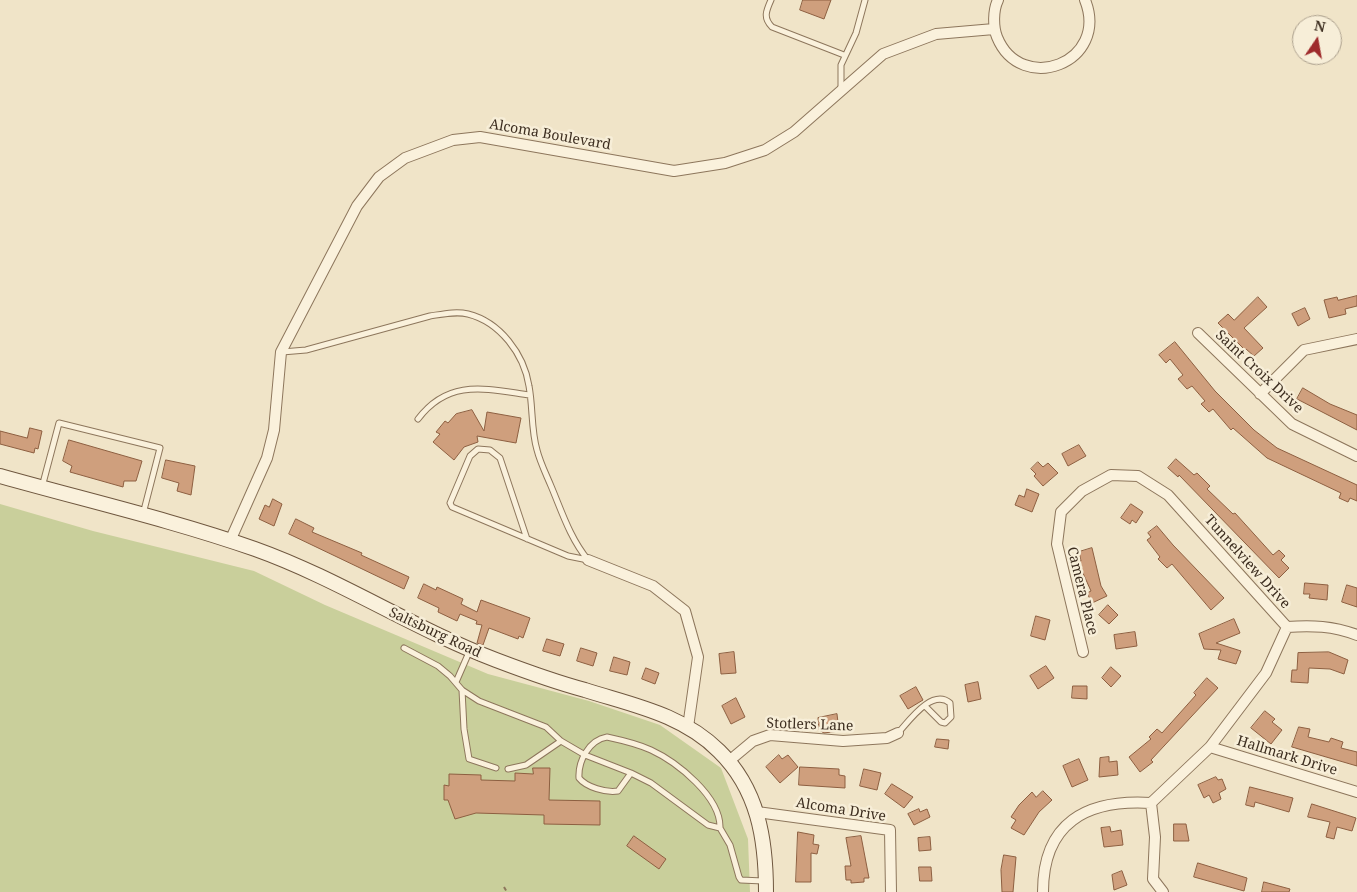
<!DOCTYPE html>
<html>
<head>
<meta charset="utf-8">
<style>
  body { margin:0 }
  #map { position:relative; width:1357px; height:892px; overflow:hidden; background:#f0e4c8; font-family:"Noto Serif",serif }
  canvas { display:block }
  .north { position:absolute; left:1292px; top:15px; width:50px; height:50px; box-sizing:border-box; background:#f7eed8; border:1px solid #ada18e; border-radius:50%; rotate:12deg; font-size:14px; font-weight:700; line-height:20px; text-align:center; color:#3d2e20 }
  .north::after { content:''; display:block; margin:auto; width:18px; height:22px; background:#9e2a2b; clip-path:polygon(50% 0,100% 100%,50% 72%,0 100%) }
</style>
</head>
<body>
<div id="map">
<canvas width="1357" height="892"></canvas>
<div class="north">N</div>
</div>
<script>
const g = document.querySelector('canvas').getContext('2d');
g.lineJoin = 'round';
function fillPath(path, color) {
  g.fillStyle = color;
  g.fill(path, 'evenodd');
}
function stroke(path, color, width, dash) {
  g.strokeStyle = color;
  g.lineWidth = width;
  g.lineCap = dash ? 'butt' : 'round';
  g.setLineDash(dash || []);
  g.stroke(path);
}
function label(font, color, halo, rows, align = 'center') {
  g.font = font + ' "Noto Serif",serif';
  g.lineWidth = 5;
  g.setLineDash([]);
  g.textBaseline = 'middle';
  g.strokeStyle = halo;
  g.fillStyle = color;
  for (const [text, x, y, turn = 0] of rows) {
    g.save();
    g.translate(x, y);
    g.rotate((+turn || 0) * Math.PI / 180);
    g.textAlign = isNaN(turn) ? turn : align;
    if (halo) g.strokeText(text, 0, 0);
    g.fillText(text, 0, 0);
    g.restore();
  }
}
const green = new Path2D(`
  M0 504 93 531 254 571 325 605 488 674 589 701 660 725 721 768 748 839 750 892H0Z`);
const building = new Path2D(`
  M803 0H831L824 19 800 10Z
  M1357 296V306L1345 309 1346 314 1329 318 1324 300 1337 297 1338 300Z
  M1258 297 1267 307 1244 328 1263 348 1254 356 1246 349 1245 350 1218 323 1228 314 1234 320Z
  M1305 308 1310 319 1298 326 1292 314Z
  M1175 342 1215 391 1254 430 1277 448 1357 485V501L1350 498 1348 502 1339 498 1341 493 1267 458 1233 428 1231 430 1213 409 1209 412 1201 404 1205 401 1192 386 1187 389 1178 379 1183 375 1170 359 1166 363 1159 355Z
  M1303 388 1330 404 1357 415V430L1297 399Z
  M472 410 484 431 487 412 521 418 516 443 477 436 478 442 464 447 454 460 433 442 440 434 436 432 445 421 448 423 456 414Z
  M30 428 42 431 38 449 35 448 34 453 0 444V431L27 438Z
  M69 440 142 461 136 481H124L123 487 70 472 72 466 63 461Z
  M1079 445 1086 456 1068 466 1062 454Z
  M1176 459 1194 475 1197 473 1210 486 1207 489 1233 514 1235 513 1273 555 1279 550 1285 556 1281 560 1289 568 1279 578 1179 475 1178 477 1168 468Z
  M166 460 195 466 191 495 177 491 179 483 162 478Z
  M1038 462 1043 467 1048 463 1058 473 1043 486 1034 476 1036 474 1031 469Z
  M1027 489 1039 494 1032 512 1015 505 1019 495 1024 497Z
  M273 499 282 504 274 526 259 519 265 505 269 507Z
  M1131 504 1143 512 1136 523 1132 520 1130 524 1121 518Z
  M296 519 314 528 312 532 362 553 361 555 409 577 404 589 289 534Z
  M1157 526 1173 545 1224 598 1211 610 1172 564 1167 568 1158 559 1160 557 1147 540 1151 537 1148 533Z
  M1092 548 1101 586 1107 596 1092 603 1087 593 1091 591 1078 562 1081 561 1079 552Z
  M1305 583 1328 585 1327 600 1309 598 1310 594H1304Z
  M424 584 436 590 437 587 463 599 461 604 477 612 481 600 530 618 523 638 519 636 518 639 489 628 483 645 477 643 482 625 476 624 477 621 460 614 457 621 438 612 439 608 418 598Z
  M1347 585 1357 588V607L1342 602Z
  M1108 605 1118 615 1109 624 1099 615Z
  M1036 616 1050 620 1045 640 1031 636Z
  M1234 619 1240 633 1216 643 1241 651 1236 664 1218 659 1221 650 1204 649 1199 634Z
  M1135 632 1137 646 1116 649 1114 635Z
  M547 639 564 644 560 656 543 651Z
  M581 648 597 653 593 666 577 661Z
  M734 652 736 673 721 674 719 654Z
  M1329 652 1348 660 1344 674 1330 669 1309 668 1308 683 1291 682 1292 670H1297L1298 653Z
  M614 657 630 662 627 675 610 671Z
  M1046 666 1054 678 1038 689 1030 676Z
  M1111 667 1121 676 1111 687 1102 678Z
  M646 668 659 673 655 684 642 679Z
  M1207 678 1218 688 1151 760 1153 762 1140 772 1129 757 1151 739 1149 737 1157 729 1162 733 1196 695 1194 693Z
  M978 682 981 699 968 702 965 685Z
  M1073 686H1087V699L1072 698Z
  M916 687 923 700 908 709 900 696Z
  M736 698 745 717 731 724 722 706Z
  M1265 711 1275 719 1272 722 1282 730 1271 744 1251 728Z
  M837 714 839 731 824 733 819 730 818 718Z
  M1299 727 1310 729 1308 737 1329 742 1331 738 1343 742 1341 748 1357 752V766L1292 747Z
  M937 739 949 740 948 749 935 747Z
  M779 755 782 759 788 755 798 767 780 783 766 767Z
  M1109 757V762L1117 761 1118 775 1099 777 1100 758Z
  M1079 759 1088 780 1072 787 1063 766Z
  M800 767 839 769V775L845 776V788L799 785Z
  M533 768H550L549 800 600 801V825L544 824V815L476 813 455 819 448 800H444V785L449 786V774L481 775V780L515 781V773L533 774Z
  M864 769 881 773 877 790 860 786Z
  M1216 777 1218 780 1222 779 1226 789 1219 793 1221 799 1213 803 1209 795 1204 798 1198 785Z
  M892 784 913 797 904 808 885 794Z
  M1250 787 1293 798 1289 812 1255 802 1254 807 1246 805Z
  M1043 791 1052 800 1039 812 1024 835 1011 828 1016 820 1011 817 1019 805 1032 792 1036 797Z
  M1312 804 1356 818 1352 831 1337 827 1334 839 1326 837 1330 822 1308 817Z
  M919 809 920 812 927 809 930 817 914 825 908 814Z
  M1174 824H1186L1189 841H1174Z
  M1110 827 1111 832 1121 830 1123 845 1104 847 1101 828Z
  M798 832 814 835 813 844 819 845 817 854 811 853V882H796Z
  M634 836 666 859 659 869 627 846Z
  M861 836 869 878H864V882L851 883V880H846L845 866H851L846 838Z
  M930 837 931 850 919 851 918 838Z
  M1004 855 1016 857 1013 892H1002L1001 870Z
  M1198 863 1247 878 1244 891 1194 877Z
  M919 867H931L932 881H920Z
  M1122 871 1127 885 1114 890 1112 875Z
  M1264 882 1290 889 1289 892H1262Z`);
const path = new Path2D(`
  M504 887 507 892`);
const service = new Path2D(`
  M771 0C766 11 763 18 772 27L844 55
  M841 90V65L856 33 865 0
  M282 352 306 350 430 316C443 314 456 311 468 314 500 322 524 354 529 386 533 407 531 430 537 450 540 462 546 474 551 486 562 512 570 538 588 560
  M418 419C449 378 486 389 530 395
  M42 487 59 423 160 448 143 514
  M527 539 500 458 490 450 478 449 470 456 450 503 452 507 568 556 588 560
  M404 648 438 666 450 676 462 690 479 701 546 727 561 741 585 755 631 773 618 791C606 793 586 787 579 778 578 761 589 740 607 737 621 740 638 744 651 750 677 762 721 797 720 828L708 825 651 783 631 773
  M456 682 470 650
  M462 690 464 729 469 759 496 768
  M898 733C909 721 932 688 950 703L951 717 945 723 941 722 925 706
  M508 769 526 765 561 741
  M720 828 730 845 739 877 741 880 763 881`);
const minor = new Path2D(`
  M998 0C993 10 993 27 997 37 1021 96 1110 63 1085 0
  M1198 333 1292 424 1357 456
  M1260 394 1304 350 1357 339
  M230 541 267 458 274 430 281 352 357 206 379 177 405 158 453 140 480 137 674 171 725 163 765 150 794 132 883 54 936 34 994 29
  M588 560 653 586 685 611 698 657 688 727
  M1287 627C1312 625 1333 626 1357 635
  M1210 747 1357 792
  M729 761 753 741 770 735 843 741 887 738 898 733
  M1151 803 1155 837 1153 879 1163 892
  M757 812 890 830 891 892
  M1043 892C1043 823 1086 799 1151 803L1210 747 1266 673 1287 627 1168 495 1138 476 1111 475 1082 491 1061 512 1057 544 1083 652`);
const secondary = new Path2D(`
  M0 476C85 500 172 520 255 549 339 579 414 629 496 660 525 671 555 682 585 690 632 705 682 714 719 751 758 789 766 839 766 892`);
const streetNames = [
  ["Alcoma Boulevard",550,135,10],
  ["Saint Croix Drive",1259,372,43],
  ["Tunnelview Drive",1247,562,48],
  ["Camera Place",1082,591,76],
  ["Saltsburg Road",435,633,25],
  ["Stotlers Lane",810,725,2],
  ["Hallmark Drive",1287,756,17],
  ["Alcoma Drive",841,810,9]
];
fillPath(green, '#c9cf9b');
fillPath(building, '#cf9f7d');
stroke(building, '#8d5f41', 1);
stroke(service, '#8d765c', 7);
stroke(minor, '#8d765c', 12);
stroke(secondary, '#6f573f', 16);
stroke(path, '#8d765c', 2, [4, 2.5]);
stroke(service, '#faf1dc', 5);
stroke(minor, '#faf1dc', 10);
stroke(secondary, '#faf1dc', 14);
label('14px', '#3d2e20', '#f7eed8', streetNames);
</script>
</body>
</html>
